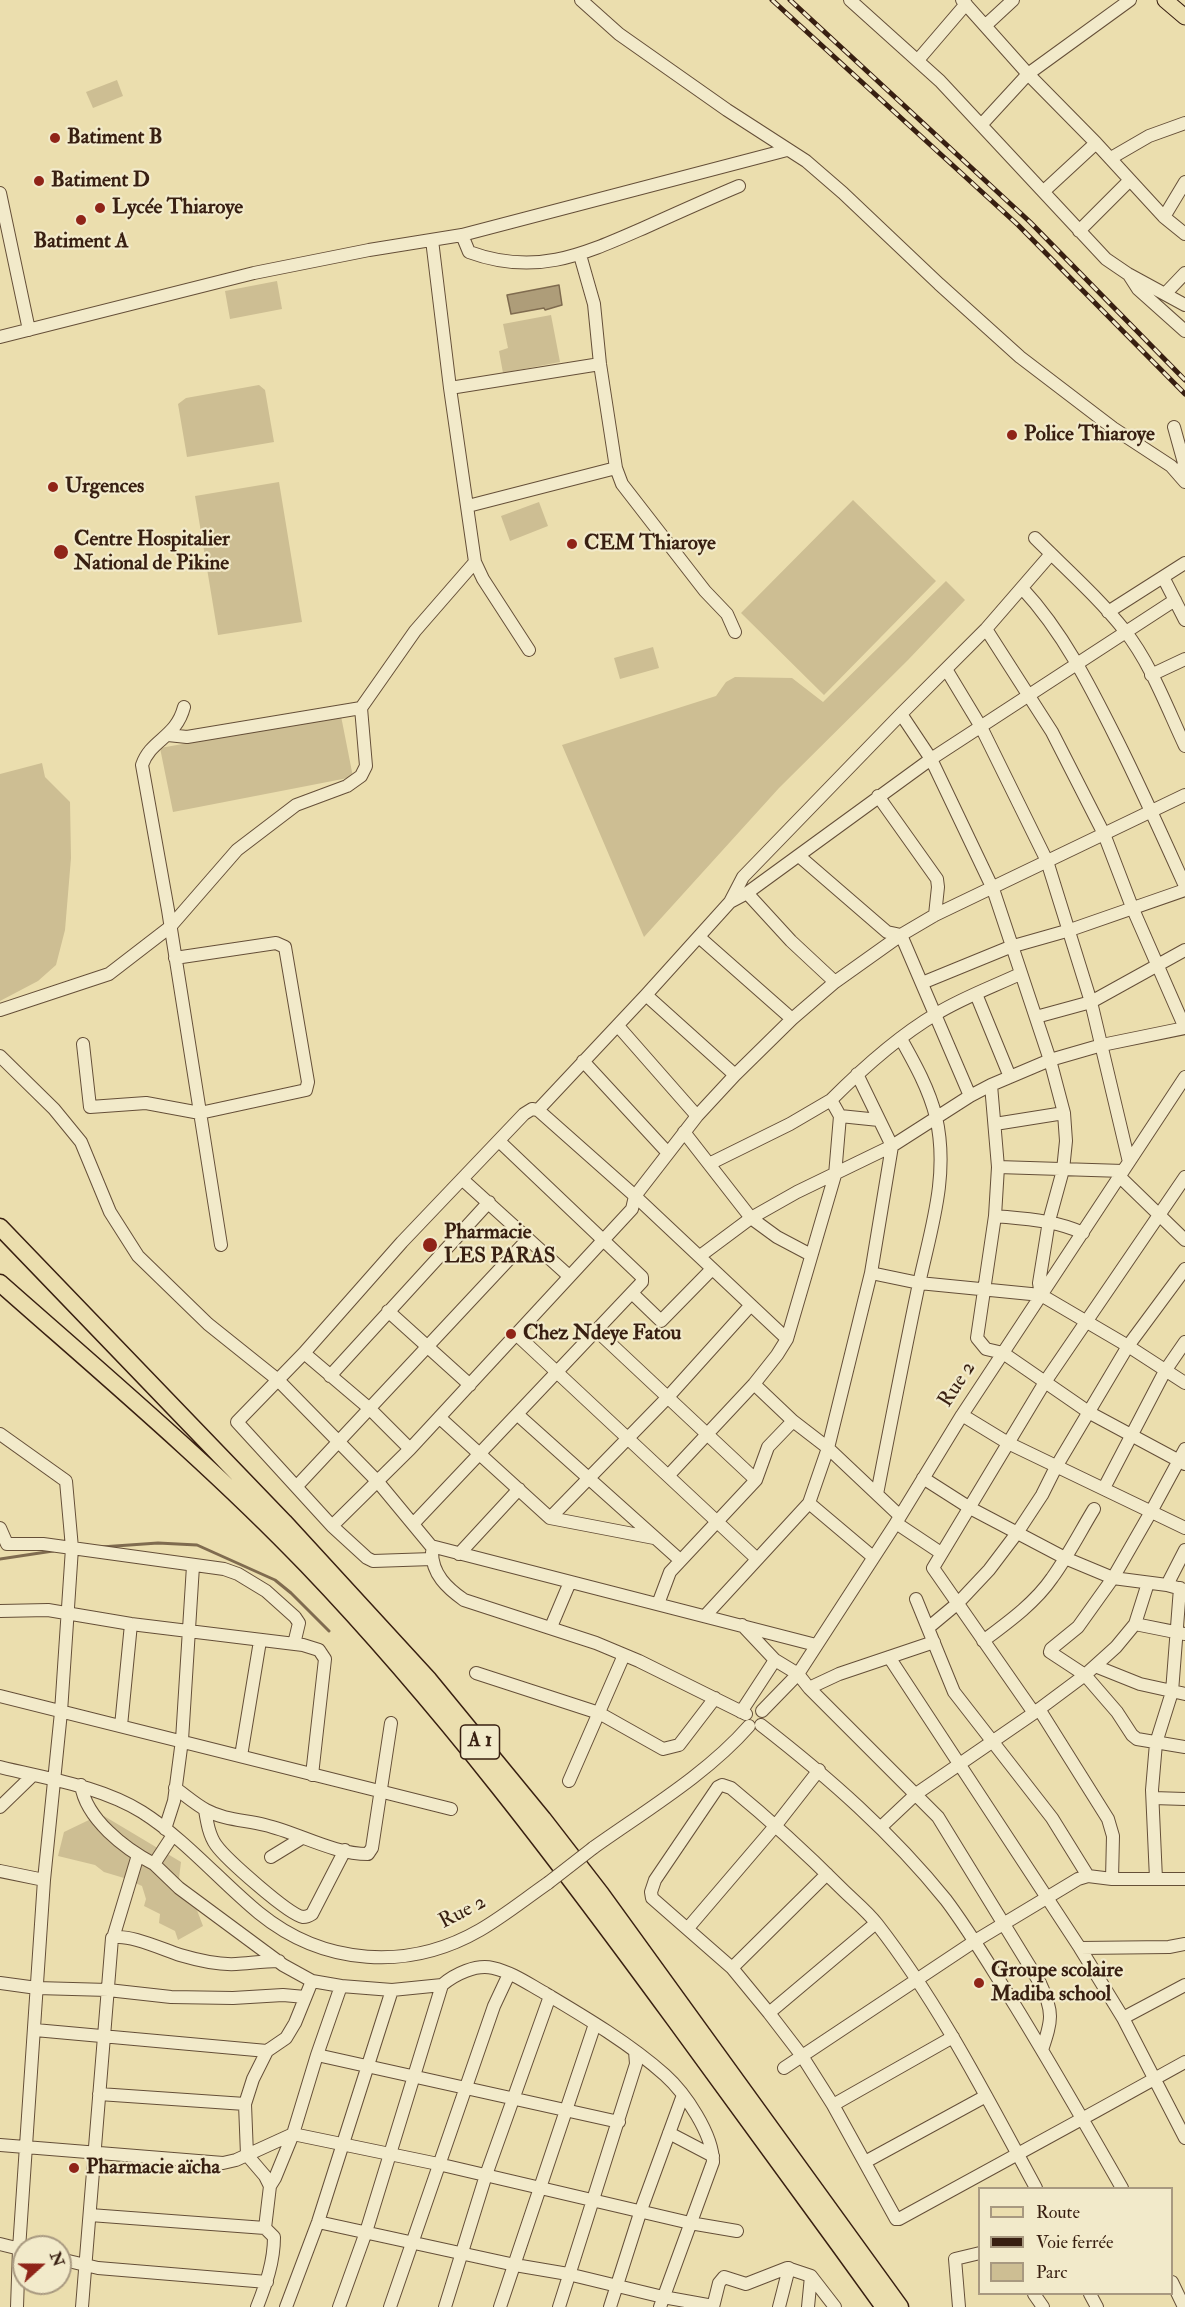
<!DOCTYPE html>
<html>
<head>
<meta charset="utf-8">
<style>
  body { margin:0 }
  #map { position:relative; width:1185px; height:2307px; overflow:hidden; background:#ebdeae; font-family:"IM FELL Double Pica",serif }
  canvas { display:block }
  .legend { position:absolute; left:978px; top:2187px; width:195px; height:108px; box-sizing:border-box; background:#f2eaca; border:2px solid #a89980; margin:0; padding:8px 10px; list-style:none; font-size:18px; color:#381f11 }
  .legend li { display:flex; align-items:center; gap:12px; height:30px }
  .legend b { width:30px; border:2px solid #a89980 }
  .north { position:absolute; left:12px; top:2235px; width:60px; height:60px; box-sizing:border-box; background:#f2eaca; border:2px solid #a89980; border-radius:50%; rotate:69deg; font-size:16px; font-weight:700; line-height:24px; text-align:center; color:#381f11 }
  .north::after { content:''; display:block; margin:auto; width:21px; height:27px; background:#8f2418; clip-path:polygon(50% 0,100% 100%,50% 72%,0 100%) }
</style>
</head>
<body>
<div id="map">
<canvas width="1185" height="2307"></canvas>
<ul class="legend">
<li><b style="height:8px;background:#ebdeae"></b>Route</li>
<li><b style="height:8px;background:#381f11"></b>Voie ferrée</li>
<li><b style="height:16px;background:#cdbe93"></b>Parc</li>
</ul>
<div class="north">N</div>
</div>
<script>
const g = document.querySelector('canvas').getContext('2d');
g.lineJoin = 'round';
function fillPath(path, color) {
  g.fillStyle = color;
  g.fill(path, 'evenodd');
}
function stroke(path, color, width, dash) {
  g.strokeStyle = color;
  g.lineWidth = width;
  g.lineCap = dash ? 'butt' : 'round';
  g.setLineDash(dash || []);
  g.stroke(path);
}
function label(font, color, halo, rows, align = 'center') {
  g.font = font + ' "IM FELL Double Pica",serif';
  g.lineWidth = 4.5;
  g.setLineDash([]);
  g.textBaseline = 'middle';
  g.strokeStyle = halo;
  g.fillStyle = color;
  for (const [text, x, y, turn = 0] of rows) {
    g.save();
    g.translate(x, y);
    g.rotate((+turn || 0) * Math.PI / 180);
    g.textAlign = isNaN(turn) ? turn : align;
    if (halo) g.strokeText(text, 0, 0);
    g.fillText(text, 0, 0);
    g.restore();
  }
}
const green = new Path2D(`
  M117 80 123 96 93 108 86 92Z
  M277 281 282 309 230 319 225 291Z
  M551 315 560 362 503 373 499 351 508 348 503 324Z
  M259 385 265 390 274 442 187 457 178 404 186 398Z
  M279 482 302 622 218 635 195 496Z
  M853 500 936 581 824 695 741 613Z
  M539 502 548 526 510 541 501 516Z
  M946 581 965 600 908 660 779 788 644 937 562 745 716 696 726 682 735 677 792 678 823 702Z
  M653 647 659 668 620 679 614 658Z
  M341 716 353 777 173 812 160 748Z
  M42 763 45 777 70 802 71 858 65 930 56 965 38 981 0 1001V774Z
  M104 1816 181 1862 179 1878 195 1905 203 1926 178 1940 175 1931 159 1923 160 1914 144 1906 146 1899 142 1886 124 1878 104 1872 95 1865 58 1856 64 1832 91 1819Z`);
const water = new Path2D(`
  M559 285 562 305 545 310 544 308 511 314 507 295Z`);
const stream = new Path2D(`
  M101 1547 158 1543 197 1545 275 1580 291 1593 329 1631
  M0 1559 53 1551`);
const minor = new Path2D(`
  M581 0 619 34 727 110 806 161 843 193 939 284 1020 357 1113 428 1171 466 1185 482
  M850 0 940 81 1106 259 1128 274 1185 305
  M962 0 1028 74 1096 143 1164 217 1185 234
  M986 25 1013 0
  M918 60 966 4
  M982 124 1028 74 1130 0
  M1111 158 1149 136 1185 123
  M1044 191 1096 143
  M0 193 29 330
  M1164 217 1185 182
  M1079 231 1130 180
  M462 235 469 252C537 277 584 254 646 227 677 213 708 199 739 186
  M432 240 450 388 475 562 483 579 529 650
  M580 255 594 304 600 364 616 468 622 484 705 591 727 614 735 632
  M1129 275 1138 289 1185 331
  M1165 294 1185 273
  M0 337 254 273 369 250 462 235 787 150
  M450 388 600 364
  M1174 427 1184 463 1180 475
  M468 506 616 468
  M1035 538C1066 569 1098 597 1125 631 1151 664 1167 708 1185 746
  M1163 577 1185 620
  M1022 588C1063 632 1090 686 1117 740 1141 788 1163 837 1185 886
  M1108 612 1185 563
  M986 629 1052 732 1104 834 1132 907 1185 1028
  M946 669 981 727 1047 861 1091 1002 1129 1162
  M1151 675 1185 659
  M184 707C176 738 151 739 142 765L168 910 221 1245
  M901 714 931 759 993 889 1050 1060 1064 1113 1066 1141 1063 1170 1049 1221 1039 1283 1041 1295
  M168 735 187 737 361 708
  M878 796 937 879 938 887 935 915
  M799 856 887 932 901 935 970 1096
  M747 893 791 941 835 982
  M730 902 743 877 901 714 986 629 1051 554
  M699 937 792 1019
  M922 983 1010 947 1070 930 1185 890
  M976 994 1010 1077
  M646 995 735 1075
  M0 1010 109 974 170 927 237 850 296 805 347 786 361 776 366 766 361 708 415 631 475 562
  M1036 1017 1091 1002 1185 950
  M618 1026 697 1116
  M83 1044 90 1107 146 1103 200 1113 306 1090 308 1082 285 947 276 943 175 958
  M0 1056 54 1109 81 1142 110 1212 138 1256 208 1324 278 1380 378 1482 431 1546 816 1645
  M583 1061 667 1152
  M991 1085 998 1167 995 1216 977 1338 986 1349 1003 1353 1090 1413 1185 1464
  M831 1100C863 1068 897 1037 936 1014 962 998 992 987 1020 974
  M538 1110 635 1196 787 1339
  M840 1116 879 1120
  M995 1124 1064 1113
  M684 1132 751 1218 777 1237 811 1255
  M998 1167 1123 1171
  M1119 1176 1185 1240
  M463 1180 569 1276
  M995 1216C1026 1219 1054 1220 1083 1233
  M700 1256 751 1218 797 1192 892 1146 970 1096 991 1085 1050 1060 1102 1045 1185 1028
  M871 1273 919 1283 1041 1295 1128 1346 1185 1383
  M633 1294 661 1321 712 1269
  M388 1311 470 1385
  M597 1331 756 1480
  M516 1334 757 1559
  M304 1353 370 1409 410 1449
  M330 1376 489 1202
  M754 1384 793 1421 828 1448 900 1516
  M518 1415 680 1560
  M962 1415 1008 1443 1185 1528
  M440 1418 550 1518 654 1538
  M0 1434 66 1481 72 1548 61 1712 44 1880 19 2249 17 2307
  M1185 1449 1152 1510 1113 1578 1078 1627 1051 1649 1050 1652 1085 1675 1117 1712 1132 1735 1137 1739 1185 1747
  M668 1476 754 1384 777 1355 787 1339 835 1175 840 1116 831 1100 790 1124 709 1164
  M923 1478 970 1508 1065 1558 1113 1578 1167 1585 1185 1590
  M297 1486 528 1239
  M1104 1488 1165 1371 1185 1342
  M877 1494C890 1427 903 1360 917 1293 929 1234 950 1178 936 1117 929 1089 915 1064 901 1039
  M809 1503 873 1557
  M550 1518 668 1397 750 1306
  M896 1523 941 1553
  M413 1524 642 1282V1277L499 1141
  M332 1526 410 1449 632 1209 635 1196 697 1116 735 1075 792 1019 835 982 901 935 935 915 1185 795
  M0 1528 7 1544H43L224 1569 238 1574 266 1591 295 1617 299 1623 294 1644
  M432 1552C432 1574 447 1588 464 1600L596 1643 639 1661 746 1714
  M459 1554 519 1489
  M432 1559 373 1561 367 1558 332 1526 237 1422 304 1353 402 1242 524 1114 532 1109 538 1110 646 995 730 902 747 893 931 759 1175 600
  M1167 1585 1185 1550
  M916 1599 954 1692 1052 1818 1088 1876
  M658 1604 670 1572 756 1480 768 1447 793 1421
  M0 1611 48 1610 131 1624 303 1645 319 1650 325 1659 312 1775
  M705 1616 809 1503 828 1448 871 1273 892 1146 857 1074
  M1135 1624 1185 1634
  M551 1627 570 1582
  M928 1628 958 1603 989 1570 1017 1533 1042 1495 1056 1467 1128 1346 1185 1269
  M983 1641C1007 1623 1035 1603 1052 1578 1068 1556 1080 1532 1094 1509
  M889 1657 1080 1948 1123 2018 1185 2138
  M775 1660 798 1674 809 1688 938 1817 1040 1983C1054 2012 1052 2020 1042 2050
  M1095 1666 1140 1684 1185 1694
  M476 1673 599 1713 663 1749 679 1745 715 1698
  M809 1688 839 1674 934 1642
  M0 1696 451 1809
  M1039 1709 1108 1819 1113 1836 1112 1879
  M762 1711 798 1674 896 1523 962 1415 1185 1077
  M741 1712 775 1660 742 1625
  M1034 1713 933 1568 1045 1382 1185 1177
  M761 1725C828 1777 892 1833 946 1900 970 1932 990 1966 1011 1999 1050 2062 1086 2125 1122 2188
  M121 1726 131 1624
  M241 1756 260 1641
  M0 1767C48 1779 100 1786 142 1812 186 1840 220 1881 259 1913 324 1966 409 1971 480 1930 504 1916 525 1899 548 1883
  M569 1781 624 1655
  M81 1785C86 1819 125 1849 154 1864
  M175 1788C185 1795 195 1804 206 1810 224 1820 245 1820 265 1825 299 1833 333 1854 368 1854L372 1848 391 1723
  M1153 1798 1185 1799
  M0 1807 33 1775
  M205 1810C207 1822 209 1835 216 1845 226 1859 289 1915 303 1917 307 1917 309 1916 312 1914L345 1850
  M881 1827 916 1794 1034 1713 1085 1675 1116 1647 1135 1624 1148 1583
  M165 1829 174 1801 182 1740 193 1566
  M173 1835 154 1864 179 1888 283 1965 312 1981
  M593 1848C645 1811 707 1774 749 1726
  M271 1857 302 1838
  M0 1871 44 1880
  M1156 1879 1152 1790 1156 1743 1172 1692 1180 1588
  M688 1928 776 1825 819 1770
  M113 1938 138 1855
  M1080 1948 1169 1947 1185 1944
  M732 1968 827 1874
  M0 1983 37 1988 108 1990 171 1997 233 1998 283 1995 305 1997
  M769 2013 876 1923
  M1123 2018 1185 1985
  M35 2030 267 2051
  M317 2055 619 2122
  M784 2068 975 1941 1078 1879 1088 1876 1112 1879H1185
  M99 2094 245 2104
  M833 2105 953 2037
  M669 2133 713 2156
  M0 2145 223 2163 236 2160 293 2134 438 2164 690 2223 737 2231
  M865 2162 986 2096
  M270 2186 275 2178 293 2134 317 2055 341 1986 392 1990 442 1985
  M1036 2188C987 2098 940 2005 877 1924 867 1911 853 1900 842 1889 806 1853 770 1820 731 1788L722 1785 718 1787 655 1880 651 1892 652 1898 732 1968 769 2013 802 2056 833 2105 896 2219H899C994 2167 1090 2115 1185 2062
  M90 2215 265 2228 274 2237C274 2262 266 2284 257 2307
  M318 2222 515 2265 568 2274 663 2297 713 2306
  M265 2228 270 2186 265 2176 247 2155 245 2104 253 2079 267 2051 286 2038 295 2023 312 1981 341 1986
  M0 2244 24 2250
  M60 2259 98 2268 267 2282
  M1172 2282 1184 2307
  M1034 2294 1043 2307
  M1090 2294 1097 2307
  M82 2307 112 1938C128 1933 164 1950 180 1955 197 1960 219 1965 236 1964 251 1963 264 1961 279 1961
  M286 2307 318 2222 392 1990
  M339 2307 366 2232 442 1985C455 1974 476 1964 493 1968 511 1972 527 1983 543 1992 585 2017 629 2043 665 2075 685 2093 713 2134 713 2162L660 2307
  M390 2307 494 2006 509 1974
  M445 2307 486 2175 550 1996
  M500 2307 595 2024
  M559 2307 636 2064 635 2051
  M610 2307 641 2210 683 2095
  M713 2307 719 2283 724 2277 746 2284 787 2268 811 2276 835 2307
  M779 2307 789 2268
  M808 2307 811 2276
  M959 2307 955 2259 980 2253`);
const major = new Path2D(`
  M1165 0 1185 17`);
const highway = new Path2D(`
  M0 1227 284 1522 429 1680 543 1819 601 1894 900 2307
  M0 1283C103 1374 212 1466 307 1565 442 1706 560 1863 675 2020 745 2116 815 2211 884 2307`);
const rail = new Path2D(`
  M772 0 1018 225 1185 394
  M790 0 1030 222 1185 380`);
const minorBridge = new Path2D(`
  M548 1883 593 1848`);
const markers = [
  [55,138,6,"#8f2418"],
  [39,181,6,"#8f2418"],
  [100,208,6,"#8f2418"],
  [81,220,6,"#8f2418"],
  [1012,435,6,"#8f2418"],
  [53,487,6,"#8f2418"],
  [572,544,6,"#8f2418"],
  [61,552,8,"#8f2418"],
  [430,1245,8,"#8f2418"],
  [511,1334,6,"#8f2418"],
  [979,1983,6,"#8f2418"],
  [74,2168,6,"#8f2418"]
];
const shields = [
  [480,1742,39]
];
const shieldNames = [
  ["A 1",480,1742]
];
const poiNames = [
  ["Batiment B",67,138],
  ["Batiment D",51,181],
  ["Lycée Thiaroye",112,208],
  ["Batiment A",81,242,"center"],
  ["Police Thiaroye",1024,435],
  ["Urgences",65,487],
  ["Centre Hospitalier",74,540],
  ["National de Pikine",74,564],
  ["CEM Thiaroye",584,544],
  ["Pharmacie",444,1233],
  ["LES PARAS",444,1257],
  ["Chez Ndeye Fatou",523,1334],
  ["Groupe scolaire",991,1971],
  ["Madiba school",991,1995],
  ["Pharmacie aïcha",86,2168]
];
const streetNames = [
  ["Rue 2",958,1385,-57],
  ["Rue 2",463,1913,-27]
];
fillPath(green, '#cdbe93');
fillPath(water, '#ae9d79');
stroke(water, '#7f6b4f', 1.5);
stroke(stream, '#7f6b4f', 3);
stroke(minor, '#654f38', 14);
stroke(major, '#381f11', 17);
stroke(highway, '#381f11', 19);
stroke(minor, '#f2eaca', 12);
stroke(major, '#ebdeae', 15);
stroke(highway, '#ebdeae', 16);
stroke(rail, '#381f11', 5);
stroke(rail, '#f2eaca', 3, [9]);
stroke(minorBridge, '#654f38', 14, []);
stroke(minorBridge, '#f2eaca', 12);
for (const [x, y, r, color] of markers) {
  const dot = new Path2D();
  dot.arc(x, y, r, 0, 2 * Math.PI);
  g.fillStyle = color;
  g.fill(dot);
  stroke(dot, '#f2eaca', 2);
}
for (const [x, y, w] of shields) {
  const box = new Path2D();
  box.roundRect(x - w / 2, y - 17, w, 34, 4.5);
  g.fillStyle = '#f2eaca';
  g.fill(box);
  stroke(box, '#381f11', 1.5);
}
label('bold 20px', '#381f11', null, shieldNames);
label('bold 21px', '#381f11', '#f2eaca', poiNames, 'left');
label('21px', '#381f11', '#f2eaca', streetNames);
</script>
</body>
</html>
